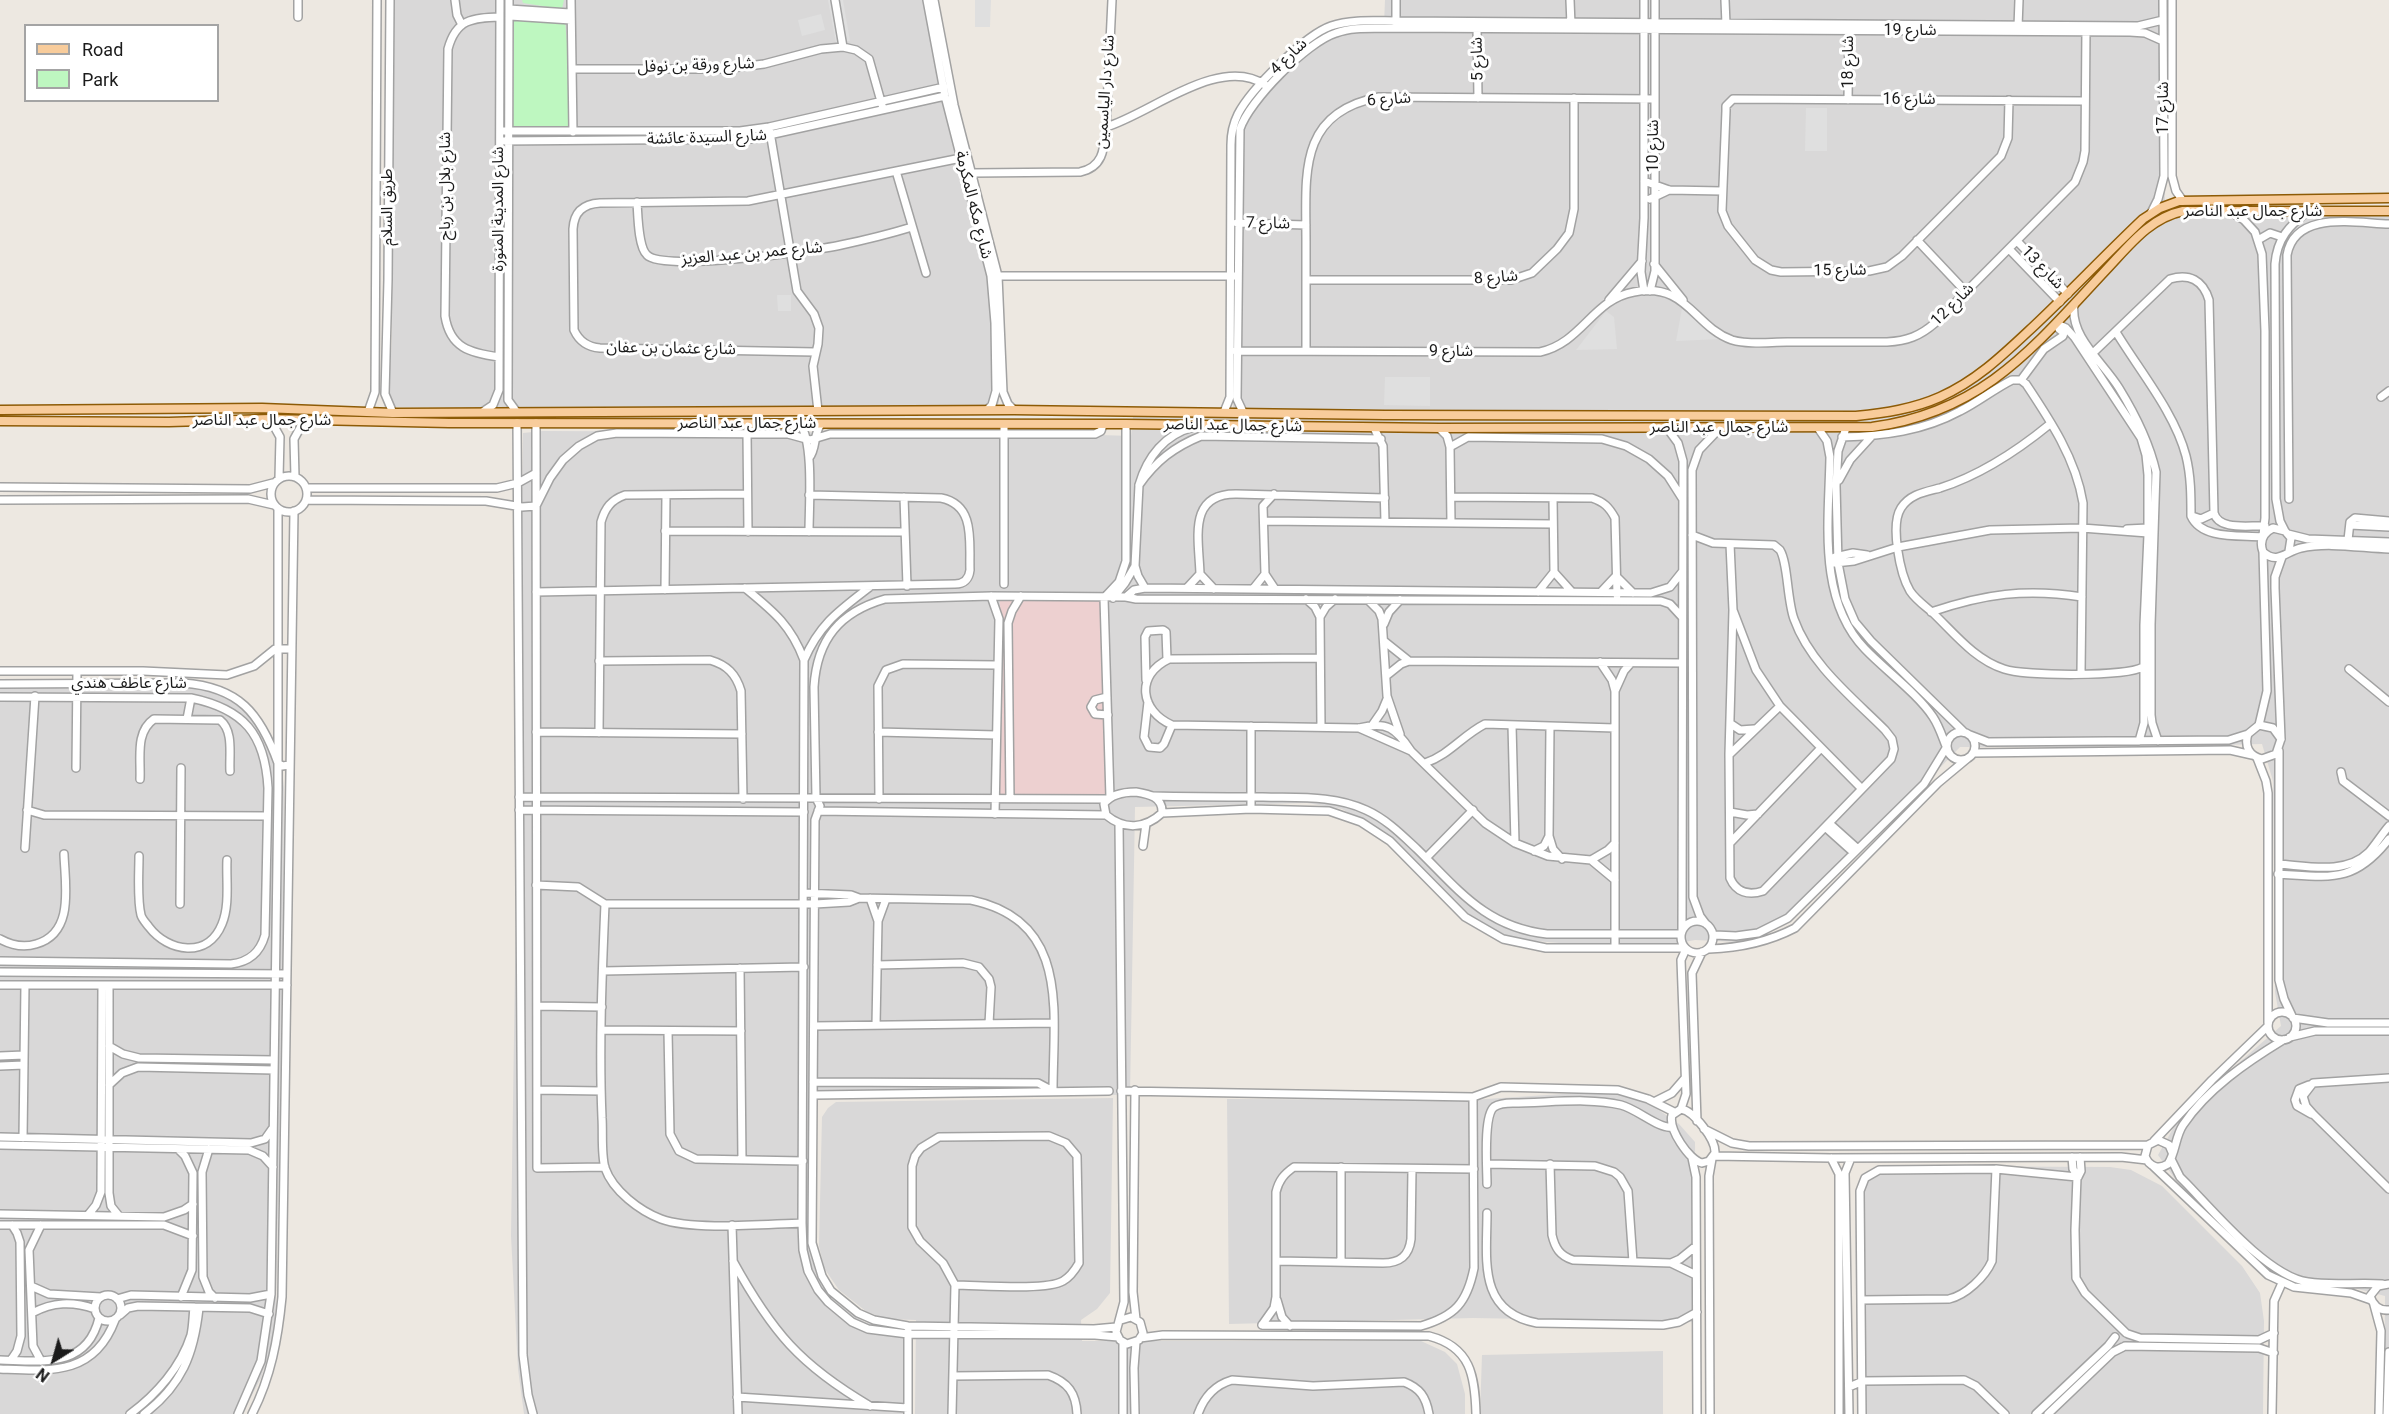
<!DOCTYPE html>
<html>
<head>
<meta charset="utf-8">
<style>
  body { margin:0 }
  #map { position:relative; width:2389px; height:1414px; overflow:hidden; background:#ede8e1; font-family:Roboto,sans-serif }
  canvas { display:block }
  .legend { position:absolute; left:24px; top:24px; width:195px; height:78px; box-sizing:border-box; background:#fff; border:2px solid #a4a4a4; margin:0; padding:8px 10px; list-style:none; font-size:18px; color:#1b1b1b }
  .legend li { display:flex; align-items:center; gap:12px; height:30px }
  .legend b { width:30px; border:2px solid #a4a4a4 }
  .north { position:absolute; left:24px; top:1330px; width:60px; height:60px; -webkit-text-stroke:4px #fff; paint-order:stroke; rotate:217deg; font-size:16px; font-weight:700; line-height:24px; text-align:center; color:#1b1b1b }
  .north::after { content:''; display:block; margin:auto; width:21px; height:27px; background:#1b1b1b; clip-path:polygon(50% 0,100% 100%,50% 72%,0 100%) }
</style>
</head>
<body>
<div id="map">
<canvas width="2389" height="1414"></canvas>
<ul class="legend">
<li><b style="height:8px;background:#f8cc9b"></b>Road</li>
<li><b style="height:16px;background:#bef7c0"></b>Park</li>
</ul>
<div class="north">N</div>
</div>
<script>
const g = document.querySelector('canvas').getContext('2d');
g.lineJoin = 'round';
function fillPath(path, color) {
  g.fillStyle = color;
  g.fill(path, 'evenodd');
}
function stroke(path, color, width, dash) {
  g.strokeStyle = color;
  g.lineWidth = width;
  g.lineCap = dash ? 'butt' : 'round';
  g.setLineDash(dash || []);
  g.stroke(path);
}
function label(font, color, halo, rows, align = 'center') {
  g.font = font + ' Roboto,"Noto Sans Arabic",sans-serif';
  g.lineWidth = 6;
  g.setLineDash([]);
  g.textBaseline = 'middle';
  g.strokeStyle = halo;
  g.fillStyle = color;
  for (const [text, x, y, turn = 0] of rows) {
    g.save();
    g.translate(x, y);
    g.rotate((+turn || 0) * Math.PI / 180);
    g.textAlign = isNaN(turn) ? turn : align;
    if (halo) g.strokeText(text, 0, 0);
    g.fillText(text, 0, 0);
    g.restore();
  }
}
const residential = new Path2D(`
  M393 0H931L994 271 998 302 999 403 993 408 393 407 388 399 392 340Z
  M1385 0H2164L2165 213 2268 209 2389 207V1414H2384L2385 1296 2350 1287 2295 1284 2272 1273 2177 1182 2158 1155 2175 1125 2219 1080 2281 1026 2275 992 2273 781 2262 744 2147 747H1960L1802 911 1777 929 1737 942 1695 940 1658 947H1605L1513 939 1473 918 1403 848 1384 833 1342 809 1307 803 1135 807 1130 1095 809 1093 808 1228 810 1253 817 1276 834 1300 851 1314 865 1322 910 1331 911 1414H524L518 1369 511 1236 523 433 543 431 1038 433 1131 436 1133 417 1233 418 1234 145 1239 118 1261 89 1319 36 1342 26 1384 24Z
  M0 682 197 686 223 691 260 719 275 742 281 760 284 788 283 978 276 1304 274 1333 267 1360 261 1378 242 1414H0Z
  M1593 1092 1624 1095 1653 1106 1679 1124 1695 1142 1696 1322 1473 1318 1229 1324 1227 1099 1471 1100Z
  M1113 1098 1110 1293 1097 1309 1081 1320 1082 1341H1421L1445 1352 1457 1364 1465 1394V1414H915L916 1320 886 1319 867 1312 839 1290 824 1268 819 1246 822 1117 828 1108 836 1102Z
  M1877 1166 2110 1167 2131 1170 2162 1186 2242 1266 2260 1293 2264 1321 2263 1414H1857L1855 1192 1862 1176Z
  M1663 1351V1414H1480L1482 1355Z`);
const commercial = new Path2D(`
  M1000 598H1104L1107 799 992 800Z`);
const park = new Path2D(`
  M522 0H564L562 9 523 3Z
  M514 19 565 22 576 135 513 136Z`);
const parking = new Path2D(`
  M828 0H843L850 41 836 43Z
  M975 0H991L990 27H975Z
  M821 14 825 30 802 36 798 20Z
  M1806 108H1827V151H1805Z
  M777 295H791V311H778Z
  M1682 308 1720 339 1676 341Z
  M1606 311 1614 317 1617 349 1576 350Z
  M1385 377H1430V406L1384 405Z`);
const minor = new Path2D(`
  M390 0 388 280 385 394 393 413
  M455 0 457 15 462 25
  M509 0 508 400 516 411
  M571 0 573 132
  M835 0 843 47
  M927 0 945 96 991 276 995 323 996 391 992 405 987 410
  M934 0 954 105 998 276 1003 392 1008 404 1014 410
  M1570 0 1571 25
  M1644 0V218L1641 272 1644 291
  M1725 0 1726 24
  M2172 0V176L2176 191 2183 201
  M509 9 570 13
  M510 16 571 20
  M298 17V0
  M1396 24V0
  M1477 27 1478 98
  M2018 27 2019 0
  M572 69H723L764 64 821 49 843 47 856 50 869 59 882 105
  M1848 100 1849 27
  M2009 100 2008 138 2001 156 1902 256 1887 267 1869 271 1781 272 1771 270 1755 260 1728 226 1722 211 1726 111V106L1733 99 2085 101
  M1106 127C1150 114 1220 54 1265 85
  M500 131H740L769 127 944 87
  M770 132 797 291 814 314 819 328 818 344 813 366 818 411
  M500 141 751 139 945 96
  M896 171 926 273
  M972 173 1080 172C1104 167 1104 148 1106 127L1112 0
  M1644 181 1669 190 1722 191
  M1650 199 1669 190
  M637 202C638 215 638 247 647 255 663 272 813 251 841 245 865 240 889 234 912 227
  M2229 211 2244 220 2255 232 2262 254 2265 331V518L2263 535
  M2151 213 2158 199 2164 176 2163 0
  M1237 223 1306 225
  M1917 240 1966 292
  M2258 240 2270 233 2282 237
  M2017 241 2068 294
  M2009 249 2060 302
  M1654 264 1683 300
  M995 276H1236
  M1306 280H1511L1532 273 1557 249 1569 233 1574 209V98
  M1650 291 1655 271V0
  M1609 300 1642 261
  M2074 305C2070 337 2103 362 2119 388 2135 414 2149 441 2156 472L2151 625V715L2152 723 2158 741
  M2057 324 2066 328 2075 338 2141 438 2146 455 2148 475V535L2144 625V723L2139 741
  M2116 332C2139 370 2175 413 2186 456 2191 476 2191 496 2191 516 2202 540 2239 535 2262 537
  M1236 351 1540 352C1582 343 1593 299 1634 292 1687 282 1693 326 1732 340 1749 345 1769 342 1787 342 1820 342 1854 342 1887 342 1907 341 1920 336 1935 323L2075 182 2083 162 2085 151 2086 28
  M1306 351C1306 315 1306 278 1306 241 1306 175 1297 113 1379 97L1654 99
  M815 352 600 348C587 347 579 341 574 330L573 229C574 212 583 204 600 203L748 201 961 158
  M2093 353 2170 279C2189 273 2203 280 2209 300L2214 513C2219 531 2249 525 2265 526
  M499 357C470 353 450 348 445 316L448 49C456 19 472 18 500 17
  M2021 380 2044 349 2063 336 2064 333 2059 329
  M2381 397 2389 391
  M484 411 493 405 499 390 500 0
  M368 412 375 392 377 0
  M1224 412 1230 397 1231 145C1231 134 1233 124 1238 114 1251 89 1305 35 1331 26 1351 19 1375 21 1396 21L2138 26 2163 20
  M1243 412 1237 399 1240 129C1249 101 1307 42 1336 33 1354 26 1376 29 1396 28L2130 32 2145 33 2163 41
  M270 419 280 437 279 478
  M517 423 523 1355 528 1395 533 1414
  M536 423 537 1168 605 1167
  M800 424C814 442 809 507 809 532
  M1004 424V584
  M2050 424C2017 451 1981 475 1940 488 1925 492 1910 494 1901 508 1890 525 1900 574 1910 591 1916 600 1925 606 1933 613 1954 633 1975 660 2004 669 2025 676 2125 677 2143 667
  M1374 428 1383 446 1385 522
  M1439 428 1447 436 1450 447 1451 523
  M1667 428 1678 443 1683 461 1682 930
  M1818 428 1827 441 1830 457C1829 520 1817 599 1865 649 1885 670 1918 694 1933 717 1939 726 1942 736 1946 746
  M1846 428 1838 451 1836 486 1838 563 1845 599 1855 622 1871 641 1963 731
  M747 433 748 532
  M1842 437C1884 436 1923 431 1960 411 1978 402 1994 389 2012 380H2021L2026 384C2050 420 2076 459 2083 503L2081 673
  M1450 447 1468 437 1602 439 1626 446 1649 459 1668 476 1682 498
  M809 458C817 449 813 434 821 424
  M271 494a18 18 0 1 1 36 0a18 18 0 1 1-36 0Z
  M295 477 294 439 305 419
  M1839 480 1850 460 1871 437
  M1139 485C1156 461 1174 447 1201 436L1381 439
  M0 487 250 489 273 483
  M306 488H497L518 483 536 473
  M1274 494 1263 506 1265 574 1275 589
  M904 497 907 586
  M1451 497 1592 498C1604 502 1609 507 1615 518L1617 595
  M2289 499 2287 255C2295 210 2355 223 2389 224
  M0 500 248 499 274 505
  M306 500 486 501 522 507 536 506 550 478 563 460 579 446 597 436 617 433 788 434 810 440 830 434H1095L1101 431 1103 425
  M2192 516 2201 519 2214 513
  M1264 521 1553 524
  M2350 525 2389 527
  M2127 529 2148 528
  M665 531 905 532
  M2285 531 2280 521 2276 499 2275 264C2277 239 2289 225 2309 211
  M2288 534 2308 539 2389 542
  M1692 535 1713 543 1774 545 1780 550C1788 563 1787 600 1794 619 1810 664 1852 697 1885 730L1892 739 1894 749 1891 759 1763 891C1748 896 1736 892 1730 878L1729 754 1733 610
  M2348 540 2350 522 2355 518 2389 521
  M1730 544 1733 610 1756 670 1780 706 1862 789
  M2289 551 2291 538 2285 531 2273 528C2263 533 2259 541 2263 552 2278 565 2286 551 2301 548 2328 542 2361 548 2389 549
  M1835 557 1853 553 1867 555
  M1835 563 1854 561 1898 547 1990 530 2082 528 2148 533
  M1554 572 1572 592
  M1200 574 1214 589
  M745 588C773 611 791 625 804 660L802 1223 803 1250 808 1271 818 1290 828 1302 852 1322 868 1329 908 1334 1095 1335 1118 1337
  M1145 588 1138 576 1135 566 1139 485C1147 457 1165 434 1194 427
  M1187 588 1200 574C1199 539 1187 493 1237 494L1385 498
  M1253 589 1265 574
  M665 590 666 495
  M536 592 955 584C964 584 969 579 970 570 969 542 976 505 941 498L809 495
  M1538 592 1554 572 1553 498
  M1601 592 1616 576 1633 593
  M991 596 999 619 995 814
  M1126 597 1134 590 1145 588 1651 593 1670 587 1682 572
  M1113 598 1125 583 1135 566
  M1306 599 1315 607 1320 617 1321 727
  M1368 600 1379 611 1382 619 1387 696 1400 734
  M1931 612C1984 594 2026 588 2082 597
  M1320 617 1326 607 1335 599
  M1384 624 1389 612 1400 600
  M1384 641 1409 661
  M1320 658 1169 659C1135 675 1140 711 1172 725L1359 728C1387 721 1396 728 1411 751
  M804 660C820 623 840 610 871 586
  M599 661 710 660C727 665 736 674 741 691L743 799
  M1600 662 1612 680 1615 691V948
  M2349 669 2389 702
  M0 671H143L227 675 254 666 275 649H292
  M1386 676 1401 664 1409 661 1682 663
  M1146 680 1145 637 1148 631 1163 630 1166 632 1167 659
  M0 684 183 683C239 687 260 713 278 763L282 766 290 765
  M1615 691 1624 671 1631 663
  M0 697 191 698C244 709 265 734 268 788L265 935C260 953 249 962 231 964L0 961
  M1107 697 1095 700 1091 707 1095 714 1108 715
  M1148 702 1144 737 1149 747 1160 748 1164 744 1172 725
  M187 719 191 698
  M1373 724 1382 711 1387 699
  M1731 724 1740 730 1754 729
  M1512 725 1515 843
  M2259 725 2267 691 2263 552
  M1550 726 1549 836 1553 849 1562 859
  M1359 728 1411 751 1485 823 1515 843 1548 856 1591 860 1615 880
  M1947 746a14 14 0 1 1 28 0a14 14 0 1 1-28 0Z
  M536 732 742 734
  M878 732 996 735
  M599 733 601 522C605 508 611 500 625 495L747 494
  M1970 735 1988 742 2229 740 2248 734
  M2281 739 2273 728 2259 725 2248 734C2244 746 2249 756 2262 759L2276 754 2281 739 2275 588V577L2282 557
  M2279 751V980L2284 999 2292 1016
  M1973 753 2230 750 2252 755
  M1730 754 1780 706
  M2257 758 2266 781 2268 793V1023
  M1425 763C1449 755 1463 735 1485 724L1615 728
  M76 768 77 671
  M2341 772 2343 781 2389 816
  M140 779C141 758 135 732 154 719L220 720C234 731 229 755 230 771
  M1136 792C1149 794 1163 797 1162 813 1145 829 1124 830 1106 815L1104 804C1111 794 1124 792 1136 792Z
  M1153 796C1190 797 1226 797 1263 797 1298 798 1334 795 1366 810 1386 819 1401 834 1417 849 1458 889 1485 927 1547 934H1680
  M519 797 1107 799
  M1010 798 1008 623 1012 611 1021 596
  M1110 798 1104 598 1119 582 1126 561V424
  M879 799 878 686 886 670 903 664 997 665
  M1251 809V726
  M27 810 44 815 267 816
  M519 810 804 812
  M818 811 1106 815
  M1730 812 1747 815 1758 814
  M1162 813 1251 809 1329 811 1361 822 1390 841 1465 917 1503 939 1546 948H1684
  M1829 823 1858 849
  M1119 824 1124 1302 1116 1332 1120 1340 1127 1344 1139 1340 1143 1333 1140 1322 1131 1317 1121 1320
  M1825 827 1854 853
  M1730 843 1821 748
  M1143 846 1146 824
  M25 848 35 696
  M1534 851 1544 846 1549 836
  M139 856C139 873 137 899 141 915 142 919 146 923 149 927 168 952 208 959 222 924 230 905 226 880 227 860
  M1426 858 1473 810
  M1591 860 1608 850 1615 843
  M2279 864C2308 866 2346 875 2369 852 2376 844 2382 834 2389 826
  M2278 874C2330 877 2354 884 2389 839
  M536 885 578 887 605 904H815L849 902 859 898
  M804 893 851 895 859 898 971 900C1071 921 1053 1012 1053 1091
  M870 898 878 921
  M180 904 181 768
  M605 904C602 975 599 1047 602 1118 603 1133 601 1154 605 1168 613 1191 640 1211 661 1219 694 1231 766 1224 802 1223
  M1681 937a16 16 0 1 1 32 0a16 16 0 1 1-32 0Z
  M1706 924 1700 916 1693 897 1692 470 1699 450 1720 428
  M1715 935 1736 936 1758 933 1788 918 1924 784 1946 748
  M0 939C11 945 23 948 36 944 75 933 65 885 64 854
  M1709 949C1740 948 1768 942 1795 928L1938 783 1968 758
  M877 965 963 963 979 967 989 979 991 987 989 1024
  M740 968 742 1160
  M603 971 804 967
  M0 972 287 974
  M0 985H287
  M109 986V1193L111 1206 119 1216
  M537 1006 602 1007
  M2268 1026a14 14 0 1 1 28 0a14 14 0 1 1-28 0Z
  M2293 1018 2328 1023H2389
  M876 1025 878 921 886 899
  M814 1026 1053 1023
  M602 1030 741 1031
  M668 1031 670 1134 679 1151 696 1159 803 1161
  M2290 1037 2315 1031H2389
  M109 1046 123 1054 139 1058 274 1060
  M0 1056 24 1055
  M0 1066 24 1065
  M2389 1078 2313 1083 2303 1096 2306 1106 2314 1115 2389 1189
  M813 1082 1038 1083 1053 1091
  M109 1085 122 1073 138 1067 274 1070
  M2309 1085 2299 1089 2295 1100 2297 1106 2311 1114
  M537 1090 601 1091
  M1135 1090 1133 1292 1136 1319
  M1121 1091 1473 1097 1501 1087 1618 1090 1648 1099 1674 1112
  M814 1095 1109 1091
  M1654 1102 1672 1093 1685 1078
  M1681 1109 1686 1094 1681 960 1686 949
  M1681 1109C1694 1111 1716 1140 1715 1153L1709 1161 1702 1163C1689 1160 1668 1129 1672 1115Z
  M1697 1121 1692 973 1702 952
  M1704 1129 1732 1143 1749 1146 2148 1145
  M0 1137 251 1143 265 1139 272 1129
  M23 1138 25 985
  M2154 1141 2212 1080 2268 1026
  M0 1145 249 1150 263 1156 273 1167
  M178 1149 185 1156 193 1173 192 1270 181 1297
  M209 1149 202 1172 203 1277 209 1292 215 1298
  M2172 1152 2169 1145 2158 1140 2148 1145 2145 1156C2149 1167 2159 1170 2168 1164 2176 1152 2175 1137 2183 1125 2207 1089 2247 1062 2283 1040
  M1714 1156 1831 1158 2121 1157 2147 1160
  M2072 1157 2073 1169 2078 1177
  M1692 1158 1696 1177 1697 1414
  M1831 1158 1839 1174V1414
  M2171 1159 2180 1177 2187 1184C2215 1213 2269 1277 2308 1282 2332 1286 2358 1282 2382 1284
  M1487 1164 1595 1166 1614 1172 1620 1177 1628 1191 1633 1262
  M1550 1164 1552 1235C1555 1248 1560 1256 1573 1260L1671 1263 1696 1275
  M2153 1166 2268 1275 2294 1287 2351 1293 2371 1300
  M1341 1167V1261
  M2078 1177 2081 1171 2080 1157
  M1487 1184C1487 1168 1483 1116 1494 1107 1500 1103 1507 1103 1513 1103 1547 1103 1589 1097 1621 1105 1637 1109 1659 1129 1671 1127
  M1487 1213C1487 1259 1477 1312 1537 1323L1663 1325 1679 1322 1697 1312
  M0 1214 164 1217 184 1210 193 1204
  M88 1215 96 1205 101 1192 102 986
  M0 1225H164L193 1236
  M732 1225 738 1414
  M733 1261C772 1332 800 1365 870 1406
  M1277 1261 1383 1263C1400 1263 1409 1256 1411 1239L1412 1169
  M1671 1263 1680 1259 1696 1246
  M2389 1284 2378 1286 2370 1296C2373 1305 2379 1311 2389 1310
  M31 1286 49 1294 101 1297
  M95 1308a13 13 0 1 1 26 0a13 13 0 1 1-26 0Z
  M117 1299 131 1295 250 1298 271 1294
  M1277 1300 1282 1317 1290 1326
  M1861 1300 1949 1299C1966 1295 1985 1277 1992 1261L1996 1169
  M2374 1305 2381 1331 2379 1414
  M32 1313C53 1302 72 1301 95 1309
  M120 1315 128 1308 138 1306 250 1308 269 1314
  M1262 1325 1421 1326C1455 1316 1467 1303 1474 1268L1473 1097
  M1262 1325 1274 1308 1276 1297V1192C1279 1180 1284 1174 1294 1167L1474 1169
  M1116 1327 1094 1329 908 1326 874 1320 858 1313 831 1291 822 1276 812 1243 815 820 820 806 816 798 814 687C817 639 840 612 885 599L991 596 1126 597 1136 599 1661 601 1670 604 1682 617
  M908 1331V1414
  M2128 1334 2140 1338 2259 1340 2274 1333
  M1140 1338 1163 1335 1429 1336C1471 1347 1475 1376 1476 1414
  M1123 1342V1414
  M2125 1346 2259 1348 2274 1353
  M0 1360C41 1361 87 1369 99 1318
  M11 1360 17 1351 21 1336 20 1242 17 1233 12 1225
  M41 1361 33 1346 29 1250 41 1225
  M0 1369C50 1371 94 1376 115 1320
  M953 1376 1048 1375C1068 1382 1076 1393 1077 1414
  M1849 1387 1863 1381 1964 1380 1976 1386 2005 1414
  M737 1397 908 1408
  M130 1414C156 1395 181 1367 191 1335 193 1326 193 1316 194 1307
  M144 1414C182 1385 194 1354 199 1308
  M238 1414 261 1361 271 1294 278 789V509
  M252 1414C271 1377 278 1339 282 1297L294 511
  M952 1414 955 1285 943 1263 920 1241 912 1227V1166L915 1156 921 1148 939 1137 1049 1136 1066 1143 1077 1156 1079 1263C1075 1270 1070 1277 1063 1281 1046 1291 978 1285 955 1285
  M1135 1414 1134 1368 1136 1342
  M1198 1414C1204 1397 1215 1385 1232 1380L1313 1386 1404 1382C1420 1388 1426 1397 1429 1414
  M1710 1414 1709 1176 1712 1159
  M1849 1414 1845 1173 1851 1158
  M1862 1414 1860 1191 1865 1178 1879 1170 1996 1169 2077 1177 2075 1230 2076 1278 2085 1293 2126 1333
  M2036 1414 2108 1346 2115 1337
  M2048 1414 2113 1352 2123 1347
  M2272 1414 2274 1301 2282 1283
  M2387 1414 2389 1352`);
const major = new Path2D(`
  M0 410 262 408 393 413 1014 410 1385 415 1856 416C1885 413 1913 409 1940 397 1978 380 2005 353 2035 325 2071 291 2106 254 2143 219L2160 208 2179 201 2389 198
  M0 421 169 422 270 419 449 423 1126 424 1439 428 1872 427C1983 412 2033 348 2105 271 2128 247 2149 218 2183 211H2389`);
const streetNames = [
  ["شارع 19",1910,31],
  ["شارع 4",1289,57,-44],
  ["شارع 5",1478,59,-91],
  ["شارع 18",1849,62,-90],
  ["شارع ورقة بن نوفل",696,66,-2],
  ["شارع دار الياسمين",1106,92,-86],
  ["شارع 6",1389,100,-4],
  ["شارع 16",1909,100],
  ["شارع 17",2164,108,-90],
  ["شارع السيدة عائشة",707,138,-2],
  ["شارع 10",1654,146,-90],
  ["شارع بلال بن رباح",446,186,-90],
  ["شارع مكه المكرمة",973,205,76],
  ["طريق السلام",388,207,-90],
  ["شارع المدينة المنورة",499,209,-90],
  ["شارع جمال عبد الناصر",2253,212],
  ["شارع 7",1268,224,1],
  ["شارع عمر بن عبد العزيز",752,254,-5],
  ["شارع 13",2042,268,46],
  ["شارع 15",1840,271,-1],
  ["شارع 8",1496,278,-4],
  ["شارع 12",1953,305,-45],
  ["شارع عثمان بن عفان",671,349,1],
  ["شارع 9",1451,352],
  ["شارع جمال عبد الناصر",262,421],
  ["شارع جمال عبد الناصر",747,424],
  ["شارع جمال عبد الناصر",1233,426,1],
  ["شارع جمال عبد الناصر",1719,428],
  ["شارع عاطف هندي",129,684]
];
fillPath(residential, '#d9d8d8');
fillPath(commercial, '#edd0d0');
fillPath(park, '#bef7c0');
fillPath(parking, '#dfdfdf');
stroke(minor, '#a2a2a2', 10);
stroke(major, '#8d5b06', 11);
stroke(minor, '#fff', 7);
stroke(major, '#f8cc9b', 8);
label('16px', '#1b1b1b', '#fff', streetNames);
</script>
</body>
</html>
